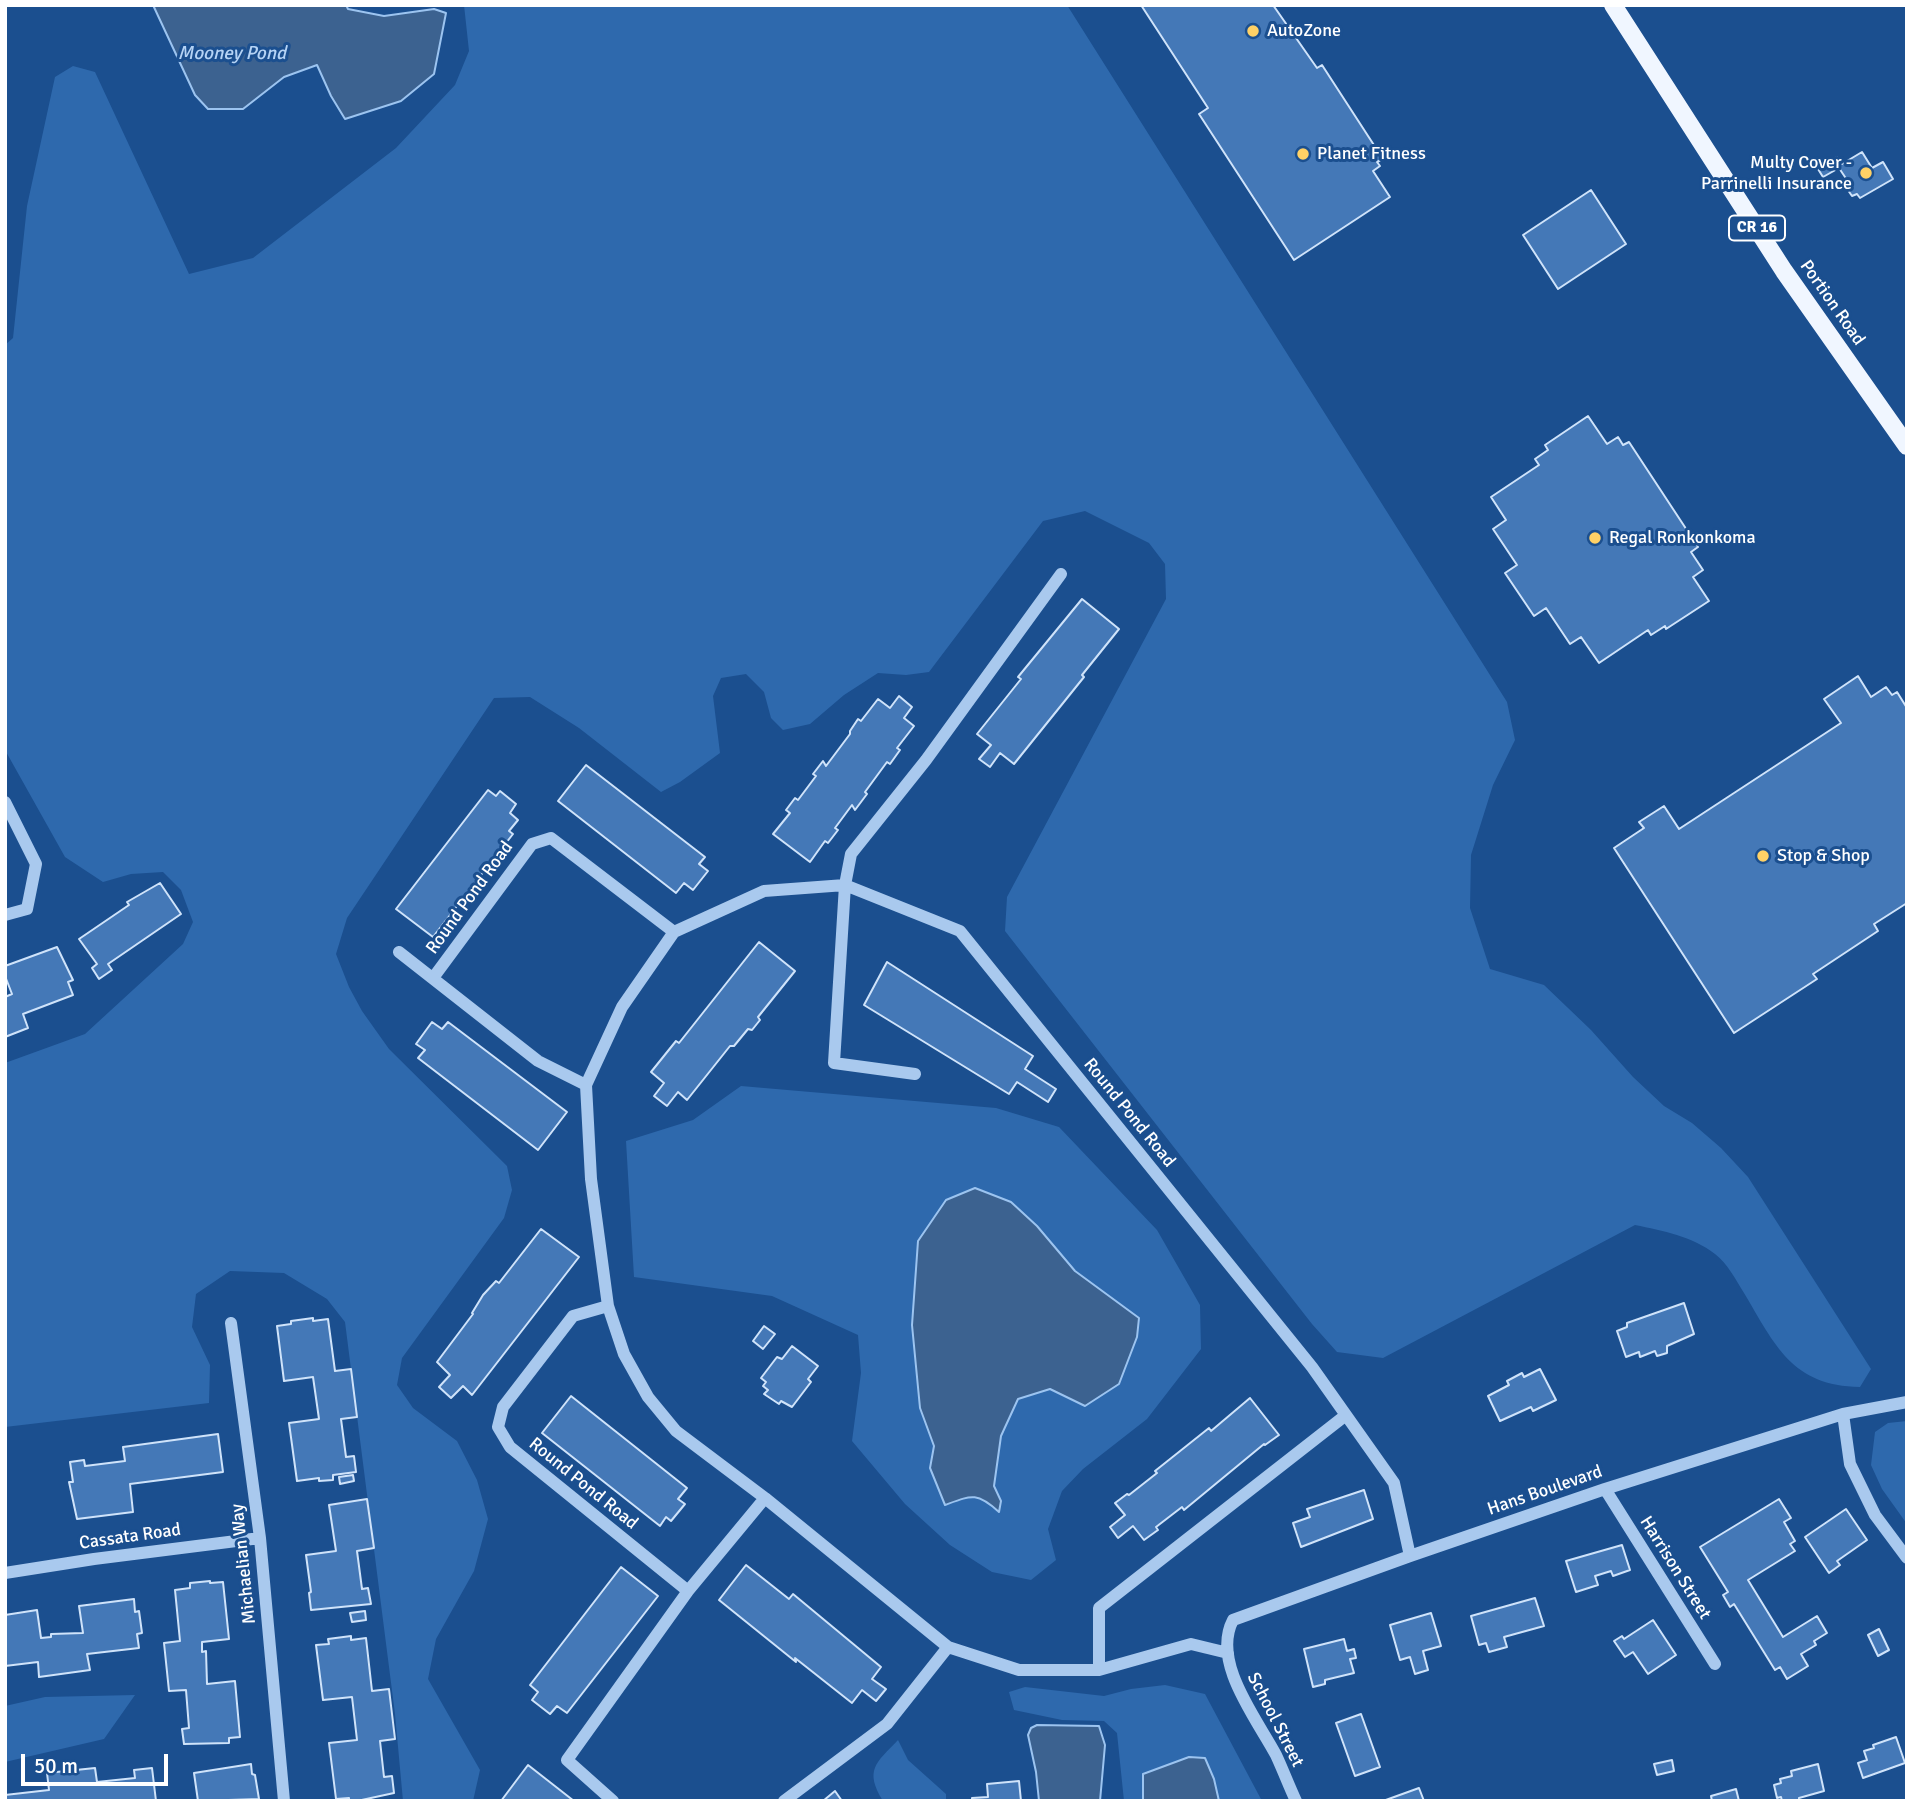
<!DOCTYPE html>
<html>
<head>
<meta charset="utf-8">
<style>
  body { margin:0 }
  #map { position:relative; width:1912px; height:1806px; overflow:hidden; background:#1b4f8f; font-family:Signika,sans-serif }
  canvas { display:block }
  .frame { position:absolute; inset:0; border:7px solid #fff; pointer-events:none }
  .scale { position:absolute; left:21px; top:1754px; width:147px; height:32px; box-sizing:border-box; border:4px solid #fff; border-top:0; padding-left:9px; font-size:21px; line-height:24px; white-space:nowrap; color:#fff; -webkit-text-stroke:5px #1b4f8f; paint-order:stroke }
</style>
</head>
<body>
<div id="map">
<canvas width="1912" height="1806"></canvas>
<div class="frame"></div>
<div class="scale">50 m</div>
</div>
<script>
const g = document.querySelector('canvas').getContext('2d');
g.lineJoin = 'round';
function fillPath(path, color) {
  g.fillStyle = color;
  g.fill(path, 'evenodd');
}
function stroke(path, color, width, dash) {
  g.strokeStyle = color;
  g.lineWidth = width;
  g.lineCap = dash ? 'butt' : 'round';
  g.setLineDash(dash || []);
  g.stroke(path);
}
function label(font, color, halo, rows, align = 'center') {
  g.font = font + ' Signika,sans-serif';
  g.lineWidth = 6;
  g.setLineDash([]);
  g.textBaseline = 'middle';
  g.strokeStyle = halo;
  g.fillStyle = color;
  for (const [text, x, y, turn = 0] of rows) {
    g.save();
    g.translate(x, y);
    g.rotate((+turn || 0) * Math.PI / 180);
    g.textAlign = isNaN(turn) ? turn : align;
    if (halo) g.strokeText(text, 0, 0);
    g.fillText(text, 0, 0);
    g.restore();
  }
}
const green = new Path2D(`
  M464 5H1067L1507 702 1515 740 1493 785 1471 855 1470 908 1490 969 1544 985 1591 1030 1633 1077 1664 1106 1692 1123 1721 1148 1748 1177 1871 1369 1860 1387C1792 1386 1775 1345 1744 1293 1736 1280 1727 1263 1715 1254 1692 1236 1663 1231 1635 1225L1383 1358 1337 1352 1312 1324 1005 931 1007 897 1166 599 1165 564 1149 543 1085 511 1043 521 929 672 906 675 878 673 844 695 810 724 783 730 771 718 764 692 746 674 721 678 713 696 720 753 680 782 661 792 579 728 530 697 494 698 347 918 336 954 349 987 362 1011 389 1049 507 1166 512 1190 504 1218 402 1358 397 1385 413 1408 457 1441 477 1480 488 1519 474 1571 436 1639 428 1679 480 1770 473 1801H403L395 1714 345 1322 327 1299 284 1273 230 1271 196 1294 192 1327 210 1365 209 1403 5 1427V1063L85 1034 183 944 193 922 181 890 163 872 131 874 103 882 65 857 5 750V345L13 338 27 206 55 77 73 66 95 72 189 274 253 258 396 148 455 85 469 51Z
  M741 1086 996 1108 1059 1127 1157 1230 1200 1305 1201 1349 1147 1419 1083 1469 1062 1491 1048 1529 1056 1560 1031 1580 992 1572 950 1545 905 1504 852 1441 861 1373 858 1335 772 1296 634 1277 626 1141 693 1120ZM1011 1202 1037 1226 1075 1271 1139 1318 1137 1337 1119 1383 1050 1389 1018 1399 1001 1436 994 1486 1001 1501 998 1512 985 1499 967 1497 930 1468 934 1446 920 1408 912 1325 918 1241Z
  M1907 1421V1524L1882 1489 1871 1465 1875 1432 1888 1423Z
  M1165 1685 1205 1694 1262 1801H1124L1117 1733 1104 1721 1062 1720 1014 1710 1009 1692 1025 1687 1104 1696 1131 1689Z
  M135 1695 104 1739 5 1762V1706L45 1697Z
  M898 1740 908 1760 946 1794V1801H883C864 1770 876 1763 898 1740Z`);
const water = new Path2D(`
  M153 5H346L348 9 384 16 434 9 446 13 434 74 401 101 345 119 331 96 317 65 284 77 243 109H208L195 95Z
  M975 1188 1011 1202 1037 1226 1075 1271 1139 1318 1137 1337 1119 1384 1085 1406 1050 1389 1018 1399 1001 1436 994 1486 1001 1501 999 1512C977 1492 972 1495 945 1505L930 1468 934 1446 920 1408 912 1325 918 1241 946 1200Z
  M1037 1725 1099 1726 1105 1745 1100 1801H1039L1036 1772 1028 1735 1031 1728Z
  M1189 1757 1205 1758 1214 1779 1219 1801H1143V1774Z`);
const building = new Path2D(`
  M1141 5H1273L1317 68 1322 65 1383 159 1377 162 1380 166 1373 171 1390 197 1294 260 1199 114 1208 108Z
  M1862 152 1872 168 1883 162 1893 179 1860 198 1857 194 1852 196 1843 183 1847 180 1839 168 1823 177 1818 169 1837 157 1842 164Z
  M1591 190 1626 244 1558 289 1523 235Z
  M1588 416 1607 444 1618 437 1623 445 1629 442 1698 547 1691 552 1703 570 1693 577 1709 601 1666 629 1665 626 1651 635 1648 630 1599 663 1581 637 1570 644 1546 608 1534 616 1505 573 1517 565 1493 529 1506 520 1491 497 1539 465 1535 459 1548 450 1545 445Z
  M1082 599 1119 629 1082 675 1084 677 1014 764 1000 753 990 767 979 759 991 745 977 734 1021 679 1018 677Z
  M1858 676 1871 697 1886 687 1892 695 1897 692 1907 708V903L1874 924 1878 931 1813 974 1817 979 1734 1033 1614 848 1644 828 1639 822 1664 806 1679 829 1841 723 1824 699Z
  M899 696 912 707 904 718 914 726 897 748 900 750 890 764 887 762 865 792 867 794 855 810 852 805 835 828 838 830 828 843 825 841 810 862 773 834 790 813 786 810 795 798 798 800 816 776 813 774 823 761 826 766 850 734V731L858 719 861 721 878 699 890 708Z
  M586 765 705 857 699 864 708 871 693 890 684 883 676 893 558 801Z
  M488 790 496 796 500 791 516 804 510 813 518 820 509 831 513 834 433 937 396 909Z
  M160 883 181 914 108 964 112 970 99 979 92 968 97 964 79 939 129 905 127 902Z
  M759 942 795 971 758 1017 760 1020 752 1030 748 1029 734 1046H730L687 1100 678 1092 667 1106 654 1096 664 1083 651 1072 676 1041 679 1043Z
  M57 947 73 980 68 982 73 995 23 1014 28 1028 5 1037V997L12 994 5 976V966Z
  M887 962 1033 1056 1025 1069 1056 1089 1048 1102 1017 1082 1009 1094 864 1005Z
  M432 1022 442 1029 448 1022 567 1112 538 1150 418 1058 425 1050 416 1044Z
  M541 1229 579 1257 472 1395 463 1386 451 1398 439 1387 450 1375 437 1362 473 1314 472 1313 483 1295 496 1281 499 1283Z
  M1684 1303 1694 1334 1667 1346V1353L1657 1356 1655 1351 1640 1357 1639 1352 1626 1357 1617 1331 1627 1327V1323Z
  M313 1318V1321L328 1319 335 1371 351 1369 357 1417 341 1419 346 1457 354 1456 356 1472 333 1475V1480L319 1481V1478L297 1481 289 1423 319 1419 313 1377 284 1381 277 1326 291 1324V1321Z
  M764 1326 775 1334 763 1349 753 1341Z
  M792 1346 818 1366 808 1379 811 1382 792 1407 781 1401 779 1404 764 1394 768 1390 763 1386 766 1382 761 1378 777 1357 782 1359Z
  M1540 1369 1556 1400 1533 1411 1531 1407 1500 1421 1488 1396 1509 1385 1507 1381 1522 1373 1524 1377Z
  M571 1396 687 1488 678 1499 685 1504 671 1521 666 1517 660 1526 542 1433Z
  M1250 1398 1279 1435 1265 1445 1264 1444 1184 1510 1182 1507 1156 1527 1158 1530 1144 1540 1133 1526 1118 1538 1110 1527 1125 1515 1115 1503 1127 1494 1129 1495 1157 1473 1155 1471 1209 1428 1211 1431Z
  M218 1434 223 1472 130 1484 133 1512 77 1519 69 1482H73L70 1462 84 1460 85 1466 125 1461 123 1447Z
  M353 1475 354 1481 340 1484 339 1477Z
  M1364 1490 1373 1519 1301 1547 1293 1523 1310 1517 1307 1509Z
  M367 1499 374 1548 357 1551 362 1589 368 1588 371 1604 311 1610 309 1593 311 1592 306 1555 336 1551 329 1505Z
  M1779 1499 1791 1518 1784 1522 1795 1541 1790 1544 1795 1551 1748 1580 1783 1637 1817 1616 1827 1633 1814 1641 1816 1645 1801 1654 1808 1666 1787 1679 1780 1667 1775 1670 1734 1604 1730 1607 1723 1595 1728 1592 1700 1547Z
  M1846 1509 1867 1540 1837 1561 1840 1565 1829 1573 1805 1537Z
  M1622 1545 1630 1570 1613 1576 1611 1571 1595 1576 1598 1585 1576 1592 1566 1561Z
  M746 1565 789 1599 793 1594 881 1667 872 1679 886 1689 876 1701 862 1690 852 1703 795 1658 796 1662 719 1600Z
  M621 1567 658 1596 567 1713 557 1706 550 1714 532 1700 538 1692 530 1685Z
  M210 1581V1583L223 1582 229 1639 202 1642V1652L206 1651 207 1684 235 1681 240 1737 229 1738V1743L184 1744 182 1729 189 1728 186 1690 169 1691 164 1643 180 1641 175 1590 190 1588V1583Z
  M1535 1598 1544 1626 1504 1637 1507 1647 1489 1652 1486 1643 1479 1645 1471 1616Z
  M134 1599 135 1612 139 1611 142 1633 137 1634 139 1648 87 1654 90 1670 39 1677 38 1662 5 1666V1615L37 1610 41 1638 51 1637V1634L83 1633 79 1606Z
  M365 1611 366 1620 352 1622 350 1613Z
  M1431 1613 1441 1646 1423 1651 1428 1670 1415 1674 1410 1657 1400 1660 1390 1625Z
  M1653 1620 1676 1655 1648 1674 1633 1652 1625 1657 1614 1641 1622 1636 1624 1639Z
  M1879 1629 1889 1650 1878 1656 1868 1635Z
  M351 1636V1640L366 1638 372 1691 389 1689 395 1739 380 1741 384 1777 392 1776 394 1793 357 1801H349V1798L336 1799 329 1743 357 1740 352 1697 323 1700 316 1645 329 1644 328 1639Z
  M1344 1639 1347 1651 1354 1649 1356 1658 1350 1659 1354 1673 1325 1680V1684L1313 1687 1304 1649Z
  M1361 1714 1380 1767 1355 1776 1336 1723Z
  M1896 1737 1905 1763 1863 1778 1858 1763 1867 1760 1864 1751 1874 1748 1873 1745Z
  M1672 1760 1674 1771 1657 1775 1654 1764Z
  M251 1764 252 1774 255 1775 259 1799 198 1801 194 1773Z
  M1818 1764 1824 1791 1799 1798V1801H1782L1781 1797 1777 1798 1774 1785 1781 1783 1780 1779 1792 1776 1791 1771Z
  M528 1765 574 1801H501Z
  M95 1768 97 1782 135 1778 134 1770 152 1768 156 1801H5V1795L49 1790 47 1773Z
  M1019 1781 1021 1801H972V1798L988 1797 987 1784Z
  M1419 1788 1424 1801H1383Z
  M1736 1789 1739 1801H1712L1711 1796Z
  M835 1791 842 1801H823Z`);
const minor = new Path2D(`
  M5 802 36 864 27 909 5 915
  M399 952 538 1061 586 1085
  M433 978 532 844 551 838 674 932
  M915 1074 834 1063 845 885 851 854 926 760 1061 574
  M608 1306 573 1316 503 1407 498 1427 510 1447 688 1591
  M231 1323 260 1538 284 1801
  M1843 1414 1850 1464 1875 1515 1907 1558
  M1605 1489 1715 1664
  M5 1573 94 1559 260 1538
  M1228 1653 1191 1644 1099 1670H1019L948 1647 765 1498 676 1431 648 1397 624 1354 608 1306 591 1179 586 1085 622 1007 674 932 764 891 845 885 960 931 1312 1367 1394 1483 1410 1556
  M1099 1670V1608L1346 1415
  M613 1801 567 1760 688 1591 765 1498
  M784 1801 887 1724 948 1647
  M1296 1801C1289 1786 1283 1770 1276 1755 1257 1719 1211 1662 1233 1620L1410 1556 1605 1489 1843 1414 1907 1402`);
const major = new Path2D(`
  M1613 5 1784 271 1907 446`);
const markers = [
  [1253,31,7,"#ffd166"],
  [1303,154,7,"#ffd166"],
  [1866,173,7,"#ffd166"],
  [1595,538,7,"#ffd166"],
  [1763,856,7,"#ffd166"]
];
const shields = [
  [1757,228,56]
];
const shieldNames = [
  ["CR 16",1757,228]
];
const poiNames = [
  ["AutoZone",1267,31],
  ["Planet Fitness",1317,154],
  ["Multy Cover -",1852,163,"right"],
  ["Parrinelli Insurance",1852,184,"right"],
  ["Regal Ronkonkoma",1609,538],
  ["Stop & Shop",1777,856]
];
const streetNames = [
  ["Portion Road",1832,303,55],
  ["Round Pond Road",470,898,-54],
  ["Round Pond Road",1129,1113,51],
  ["Round Pond Road",583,1484,39],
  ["Hans Boulevard",1545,1491,-19],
  ["Cassata Road",130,1537,-8],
  ["Michaelian Way",244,1564,-96],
  ["Harrison Street",1675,1568,58],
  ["School Street",1275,1720,63]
];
const waterNames = [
  ["Mooney Pond",232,54]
];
fillPath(green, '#2e69ad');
fillPath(water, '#3c6290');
stroke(water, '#9cc4f0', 2);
fillPath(building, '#4478b7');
stroke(building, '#cfe3fa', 2);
stroke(minor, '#a9c9ee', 12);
stroke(major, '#f0f6ff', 18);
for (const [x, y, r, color] of markers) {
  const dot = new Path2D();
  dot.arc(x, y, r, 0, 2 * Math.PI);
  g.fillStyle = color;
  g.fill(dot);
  stroke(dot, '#1b4f8f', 2.5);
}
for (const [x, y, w] of shields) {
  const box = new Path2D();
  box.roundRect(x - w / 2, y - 12.5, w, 25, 5);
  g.fillStyle = '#1b4f8f';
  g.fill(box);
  stroke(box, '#fff', 2);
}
label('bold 16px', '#fff', null, shieldNames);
label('18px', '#fff', '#1b4f8f', poiNames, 'left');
label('18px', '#fff', '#1b4f8f', streetNames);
label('italic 19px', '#b5d3f5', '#1b4f8f', waterNames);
</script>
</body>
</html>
